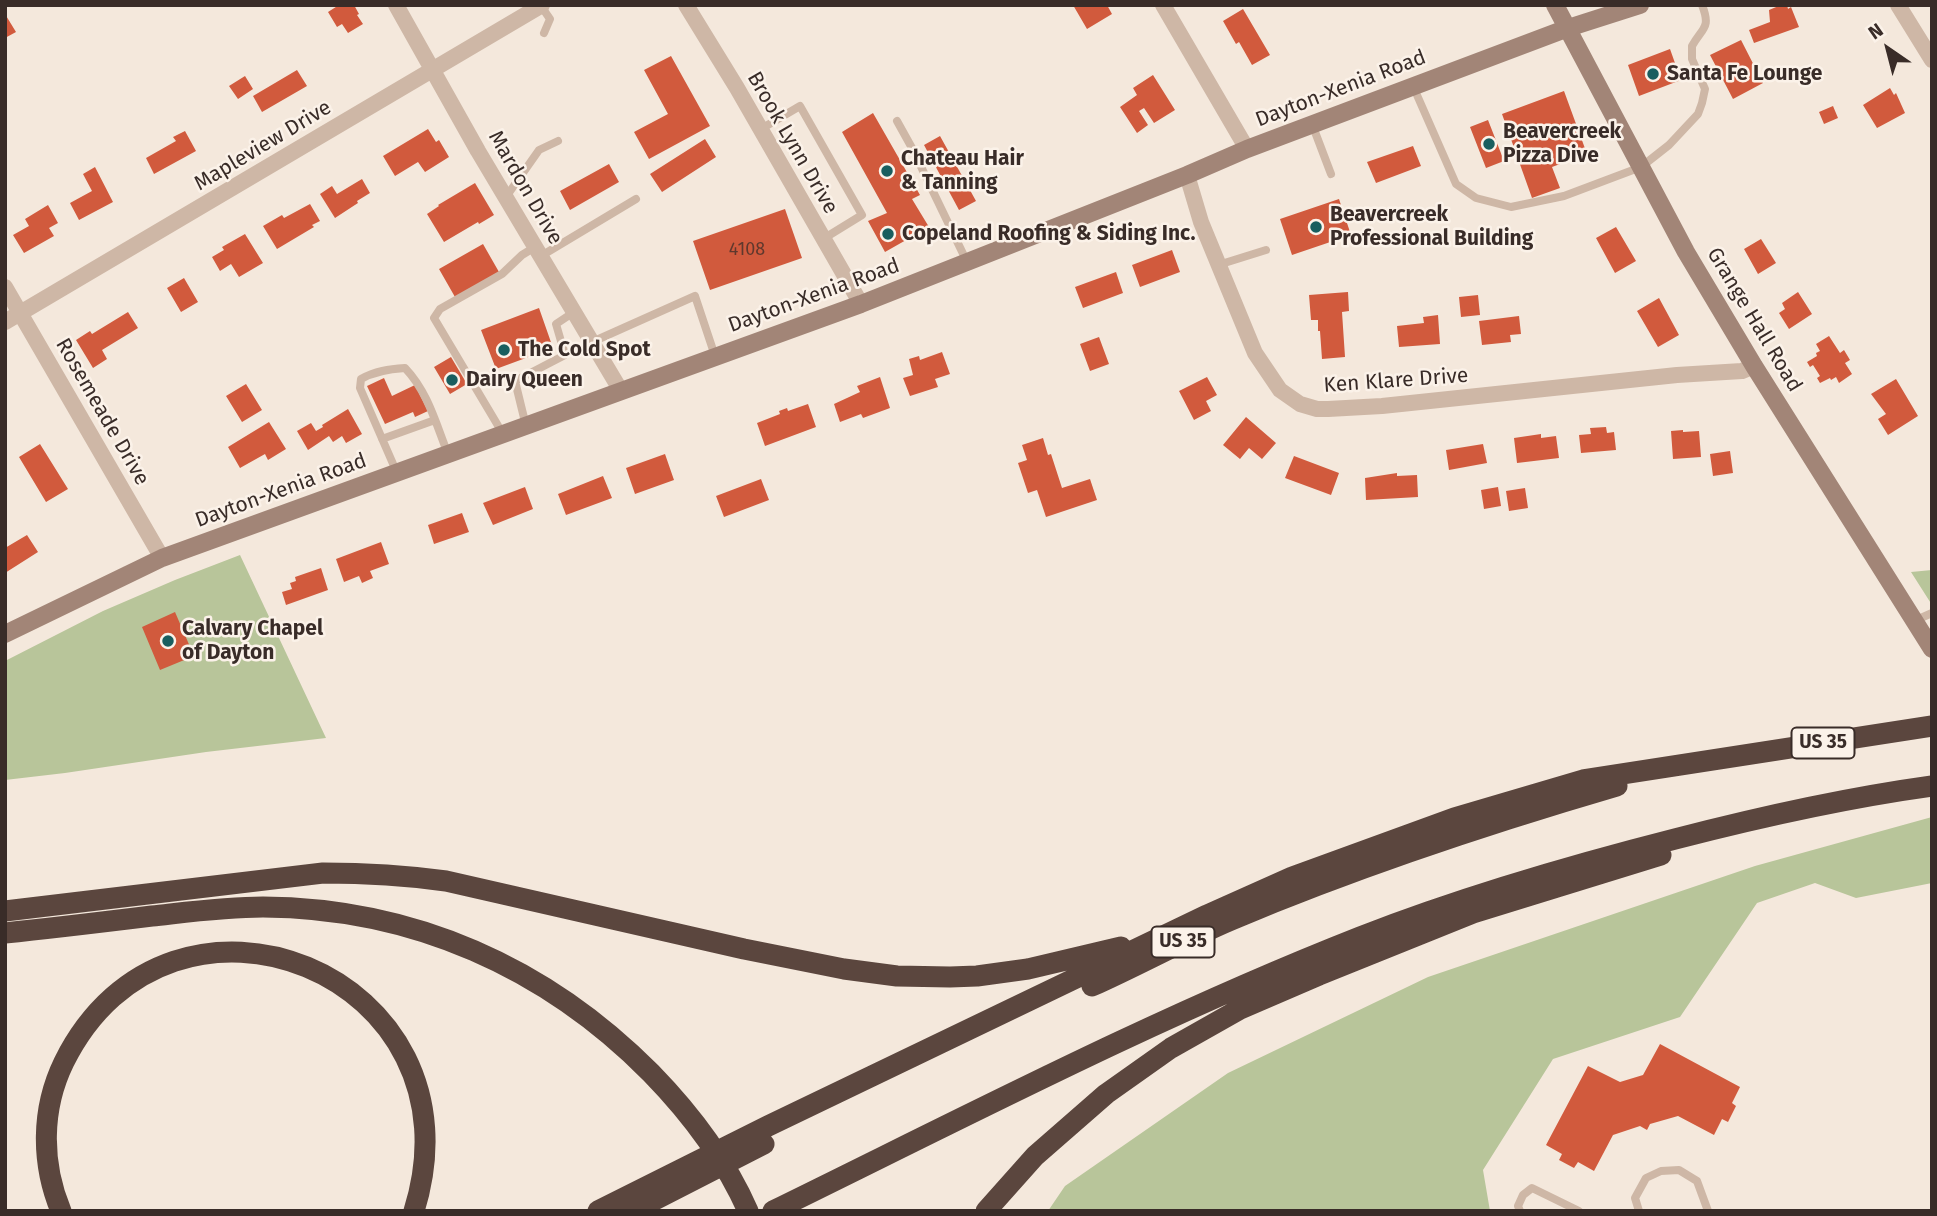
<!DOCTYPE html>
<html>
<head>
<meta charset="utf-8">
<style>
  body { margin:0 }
  #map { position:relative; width:1937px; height:1216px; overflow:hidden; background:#f4e8dc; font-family:"Fira Sans",sans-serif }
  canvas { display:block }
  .frame { position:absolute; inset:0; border:7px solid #392c28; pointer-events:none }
  .north { position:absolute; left:1853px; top:14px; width:70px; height:70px; -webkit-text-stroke:5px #fbf2e9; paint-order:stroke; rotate:325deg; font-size:19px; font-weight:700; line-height:28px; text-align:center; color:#392c28 }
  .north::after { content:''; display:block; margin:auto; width:24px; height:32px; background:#392c28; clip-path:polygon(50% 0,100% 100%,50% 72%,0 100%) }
</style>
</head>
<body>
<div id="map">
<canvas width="1937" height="1216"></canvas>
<div class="frame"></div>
<div class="north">N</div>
</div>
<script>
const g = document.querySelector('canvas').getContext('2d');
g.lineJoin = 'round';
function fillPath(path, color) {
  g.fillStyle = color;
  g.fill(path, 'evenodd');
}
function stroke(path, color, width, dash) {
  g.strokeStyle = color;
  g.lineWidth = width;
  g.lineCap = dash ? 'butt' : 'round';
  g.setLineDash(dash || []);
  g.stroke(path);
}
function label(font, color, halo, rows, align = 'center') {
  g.font = font + ' "Fira Sans",sans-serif';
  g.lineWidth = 5;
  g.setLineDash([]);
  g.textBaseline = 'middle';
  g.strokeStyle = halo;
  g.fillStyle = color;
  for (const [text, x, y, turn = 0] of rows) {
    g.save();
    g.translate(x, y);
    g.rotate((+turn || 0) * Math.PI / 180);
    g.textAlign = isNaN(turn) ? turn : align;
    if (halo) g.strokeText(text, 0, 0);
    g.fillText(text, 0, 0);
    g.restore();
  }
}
const green = new Path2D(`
  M240 555 326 738 206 752 65 773 5 780V661L103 611 175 580Z
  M1932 570V605L1911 572Z
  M1932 817V883L1856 898 1815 883 1757 903 1680 1017 1553 1059 1483 1170 1490 1211H1048L1065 1186 1228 1073 1428 977 1755 866Z`);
const building = new Path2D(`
  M339 5H354L359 14 357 15 363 24 348 33 342 24 337 27 328 12Z
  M1073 5H1107L1112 14 1087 29Z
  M1781 5H1787L1788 9 1791 7 1799 27 1754 43 1749 30 1770 22 1769 10Z
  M1243 9 1270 55 1252 65 1239 42 1236 44 1223 21Z
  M5 14 16 32 5 38Z
  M1741 40 1763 83 1733 99 1710 55Z
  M1670 49 1681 80 1639 96 1628 65Z
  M671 56 710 126 649 159 634 132 668 114 644 70Z
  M297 70 307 86 262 112 253 96Z
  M1153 75 1175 110 1154 123 1144 108 1139 111 1148 125 1137 133 1120 107 1137 95 1133 88Z
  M245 76 253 89 238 99 229 86Z
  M1890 88 1894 95 1896 93 1905 113 1877 128 1863 105Z
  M1564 91 1587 154 1552 167 1560 188 1532 198 1502 114Z
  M1833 106 1838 118 1824 124 1819 112Z
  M873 113 920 195 912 199 929 227 885 252 868 221 887 213 842 132Z
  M1488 120 1504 161 1486 168 1470 127Z
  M428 129 436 142 439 140 449 157 425 172 418 162 395 176 383 156Z
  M185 131 196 151 154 174 146 158 176 141 173 137Z
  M940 136 976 201 959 210 924 145Z
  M705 139 716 157 662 192 650 174Z
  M1413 146 1421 166 1376 183 1367 162Z
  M609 164 619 182 570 210 560 191Z
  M95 167 113 202 79 220 70 203 92 191 83 174Z
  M362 179 370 193 357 201 358 203 335 218 320 194 332 186 337 194Z
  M475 183 494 215 479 224 478 222 444 242 427 214 439 206 438 205Z
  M1339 199 1351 235 1292 255 1280 219Z
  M310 204 320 221 312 225 314 227 277 249 263 226 282 215 284 218Z
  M48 205 58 223 49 228 54 236 24 253 13 235 29 226 25 219Z
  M785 209 802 258 710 290 693 241Z
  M1616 227 1636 261 1615 273 1596 238Z
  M245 234 263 263 239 277 231 264 220 271 212 257 224 250 222 247Z
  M1761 239 1776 263 1758 274 1744 249Z
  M483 244 499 272 455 297 439 269Z
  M1172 250 1180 272 1140 287 1132 265Z
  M1116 272 1123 293 1083 308 1075 287Z
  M184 278 198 302 181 312 167 288Z
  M1348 292 1349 311 1342 312 1345 357 1322 359 1320 331H1318V320H1311L1309 295Z
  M1798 292 1812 314 1789 329 1779 313 1785 309 1782 303Z
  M1478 295 1480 315 1461 317 1459 297Z
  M1659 298 1679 335 1658 347 1637 311Z
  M539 308 553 348 496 369 481 330Z
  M128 312 138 328 102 350 107 359 93 368 76 340 90 331 92 334Z
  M1438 315 1440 344 1399 347 1397 326 1424 323 1423 317Z
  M1519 316 1521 334 1510 335 1511 342 1482 345 1479 321Z
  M1829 336 1840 353 1844 350 1850 360 1845 363 1852 374 1839 383 1836 377 1831 380 1830 378 1820 383 1817 378 1820 376 1813 365 1810 367 1807 362 1817 356 1816 353 1820 351 1816 344Z
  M1099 337 1109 364 1090 371 1080 344Z
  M942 352 950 374 935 379 938 387 910 396 903 378 913 375 909 359 919 356 920 360Z
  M451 357 467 384 450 394 434 367Z
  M880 377 890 408 863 418 861 414 840 422 834 404 860 392 857 386Z
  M1207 377 1217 395 1206 401 1211 411 1194 420 1179 391Z
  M384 378 392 396 415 385 428 411 415 417 413 412 385 424 367 386Z
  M1896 379 1918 416 1888 435 1878 419 1886 414 1871 394Z
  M246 384 262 410 242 422 226 396Z
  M808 404 816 427 765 446 757 423 780 414 779 411 787 408 788 411Z
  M348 409 362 434 346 443 342 436 333 442 329 436 308 450 297 431 311 423 316 431 323 427 322 425Z
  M1246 417 1276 443 1262 459 1249 448 1240 459 1223 445Z
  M269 422 286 449 268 460 265 454 240 468 228 447Z
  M1606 427 1607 433 1614 432 1616 450 1581 453 1579 435 1591 434 1590 428Z
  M1683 430V432L1699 431 1701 457 1673 459 1671 431Z
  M1541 434V438L1556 436 1559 458 1517 463 1514 438Z
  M1043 438 1048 455 1051 454 1062 488 1090 479 1097 500 1046 517 1037 490 1028 493 1018 463 1027 460 1022 445Z
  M40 444 68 489 46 502 19 457Z
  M1483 444 1487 463 1449 470 1446 450Z
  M1730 451 1733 473 1713 476 1710 454Z
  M665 454 674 480 635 494 626 468Z
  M1294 456 1339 473 1331 495 1285 478Z
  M1397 473V476L1417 475 1418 497 1366 500 1365 478Z
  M603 476 612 498 566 515 558 494Z
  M761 479 769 500 724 517 716 496Z
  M525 487 533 509 493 525 483 503Z
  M1498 487 1501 506 1484 509 1481 490Z
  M1525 488 1528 508 1509 511 1506 491Z
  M462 513 469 532 434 544 428 525Z
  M27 535 38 552 5 573V548Z
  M381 542 389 564 370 571 373 578 362 583 359 576 344 582 336 559Z
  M321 568 328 590 286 605 282 592 292 589 290 583 296 581 295 577Z
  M175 612 194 656 160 670 142 627Z
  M1660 1044 1740 1087 1732 1103 1736 1106 1728 1122 1722 1119 1714 1135 1678 1116 1650 1124 1647 1130 1640 1126 1613 1135 1594 1171 1578 1162 1574 1168 1559 1160 1562 1154 1546 1145 1588 1066 1620 1082 1643 1075Z`);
const service = new Path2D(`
  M541 6 550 19 544 33
  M1413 86 1456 184 1476 198 1511 207 1564 196 1641 167 1669 145 1698 114 1702 103 1705 89 1692 59V46C1703 27 1711 28 1702 5
  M897 121 912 148 967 262
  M1312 124 1331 174
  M761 129 800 106 862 215 823 239
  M506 197 539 150 558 141
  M541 256 636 199
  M1218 265 1266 250
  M592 342 695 296 715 356
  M526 426 515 381 565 355 556 324 574 312
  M503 434 434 318 440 309 502 274 522 255 535 247
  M382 439 435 420
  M397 473 360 388 361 379C375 371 389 369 405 368 428 392 436 424 448 454
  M1914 621 1932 613
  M1520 1211 1518 1206 1523 1195 1532 1188 1579 1211
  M1639 1211 1635 1198 1646 1178 1661 1171 1679 1170 1697 1181 1708 1211`);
const minor = new Path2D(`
  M396 5 478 151 621 391
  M686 5 737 88 861 304
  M1163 5 1247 149
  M1898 5 1932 60
  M1187 175 1201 222 1255 353 1280 390 1300 404 1317 409H1328L1382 406 1677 375 1742 371 1754 366
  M5 287 162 558
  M5 322 542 5`);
const secondary = new Path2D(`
  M1555 5 1686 252 1754 366 1932 649
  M5 634 162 558 861 304 1187 175 1247 149 1568 28 1640 5`);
const motorway = new Path2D(`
  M5 911 323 873C366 873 403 875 446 881L744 949 844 969 897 976 950 977 977 976 1028 969 1121 947
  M5 933C54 928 103 922 152 916 189 912 226 907 263 907 413 908 546 967 651 1073 690 1113 725 1159 748 1211
  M1092 986C1139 965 1184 940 1231 920 1357 867 1487 824 1617 786
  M61 1211C41 1163 41 1109 64 1062 171 847 488 974 414 1211
  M598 1211 768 1126 1207 915 1292 877 1454 818 1583 780 1932 726
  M633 1211 764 1144
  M773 1211C967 1116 1159 1016 1360 937 1463 897 1569 866 1675 839 1760 817 1845 798 1932 786
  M986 1211 1035 1156 1106 1094 1171 1048 1240 1009 1319 975 1473 913 1661 855`);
const markers = [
  [1653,74,7,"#195e5f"],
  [1489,144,7,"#195e5f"],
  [887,171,7,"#195e5f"],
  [1316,227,7,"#195e5f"],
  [888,234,7,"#195e5f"],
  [504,350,7,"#195e5f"],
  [452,380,7,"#195e5f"],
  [168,641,7,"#195e5f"]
];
const numberNames = [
  ["4108",747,250]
];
const shields = [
  [1823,743,63],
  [1183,942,63]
];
const shieldNames = [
  ["US 35",1823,743],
  ["US 35",1183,942]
];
const poiNames = [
  ["Santa Fe Lounge",1667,74],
  ["Beavercreek",1503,132],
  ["Pizza Dive",1503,156],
  ["Chateau Hair",901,159],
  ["& Tanning",901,183],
  ["Beavercreek",1330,215],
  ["Professional Building",1330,239],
  ["Copeland Roofing & Siding Inc.",902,234],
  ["The Cold Spot",518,350],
  ["Dairy Queen",466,380],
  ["Calvary Chapel",182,629],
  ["of Dayton",182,653]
];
const streetNames = [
  ["Dayton-Xenia Road",1341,89,-21],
  ["Brook Lynn Drive",792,143,60],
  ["Mapleview Drive",263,146,-31],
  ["Mardon Drive",525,188,60],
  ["Dayton-Xenia Road",814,296,-20],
  ["Grange Hall Road",1754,320,59],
  ["Ken Klare Drive",1396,381,-4],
  ["Rosemeade Drive",102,412,60],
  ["Dayton-Xenia Road",281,491,-20]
];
fillPath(green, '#b8c59a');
fillPath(building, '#d15a3d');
stroke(service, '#ceb7a6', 8);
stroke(minor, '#ceb7a6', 16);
stroke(secondary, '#a28577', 18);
stroke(motorway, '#5b463e', 21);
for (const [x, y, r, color] of markers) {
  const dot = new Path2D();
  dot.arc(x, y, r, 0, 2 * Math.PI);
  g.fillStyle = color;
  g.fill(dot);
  stroke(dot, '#fbf2e9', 2.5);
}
label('18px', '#5f382d', null, numberNames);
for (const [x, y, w] of shields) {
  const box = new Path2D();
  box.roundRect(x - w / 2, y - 15.5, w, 31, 5);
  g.fillStyle = '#fbf2e9';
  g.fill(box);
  stroke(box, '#392c28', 2);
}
label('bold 19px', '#392c28', null, shieldNames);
label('bold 21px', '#392c28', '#fbf2e9', poiNames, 'left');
label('21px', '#392c28', '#fbf2e9', streetNames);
</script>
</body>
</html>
